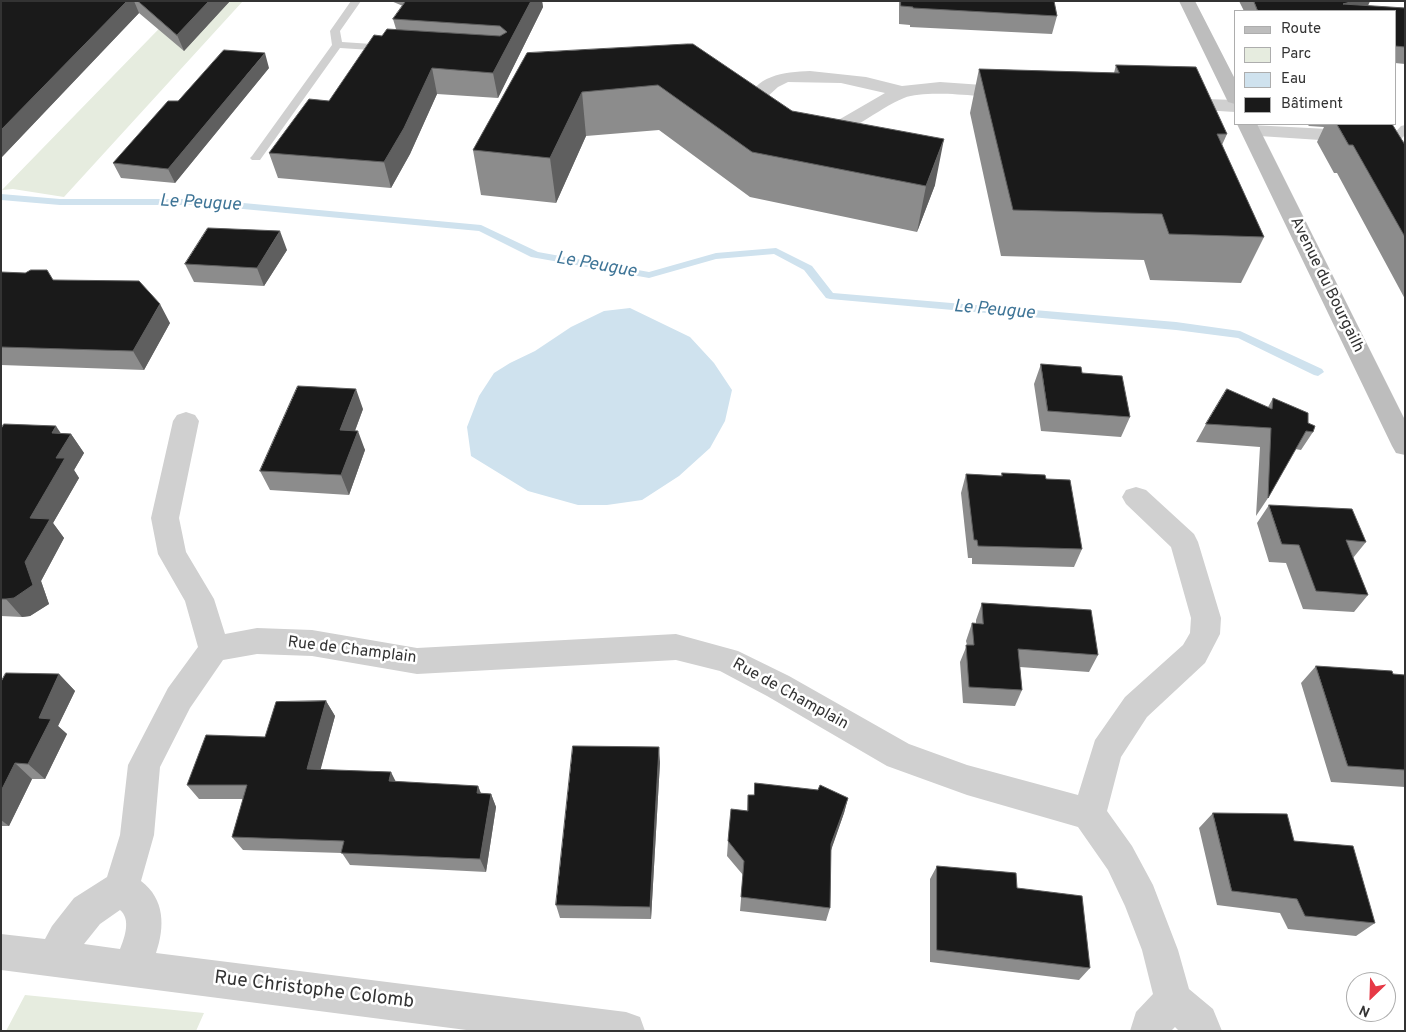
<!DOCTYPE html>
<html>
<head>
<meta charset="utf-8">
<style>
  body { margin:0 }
  #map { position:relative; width:1406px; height:1032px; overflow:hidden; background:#fff; font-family:Overpass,sans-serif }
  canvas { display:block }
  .frame { position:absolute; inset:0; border:2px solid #333; pointer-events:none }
  .legend { position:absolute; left:1234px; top:10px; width:162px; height:115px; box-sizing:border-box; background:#fff; border:1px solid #adadad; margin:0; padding:6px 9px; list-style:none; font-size:15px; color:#333 }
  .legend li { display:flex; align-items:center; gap:10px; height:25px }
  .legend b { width:25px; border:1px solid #adadad }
  .north { position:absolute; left:1346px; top:972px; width:50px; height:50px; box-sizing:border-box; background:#fff; border:1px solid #adadad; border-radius:50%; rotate:204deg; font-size:14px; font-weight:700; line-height:20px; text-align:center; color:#333 }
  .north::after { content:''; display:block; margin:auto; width:18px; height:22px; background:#e63946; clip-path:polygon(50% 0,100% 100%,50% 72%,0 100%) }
</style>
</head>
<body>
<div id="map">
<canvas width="1406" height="1032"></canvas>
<div class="frame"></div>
<ul class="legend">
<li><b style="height:6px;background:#bdbdbd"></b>Route</li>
<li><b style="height:14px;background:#e6ecdf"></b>Parc</li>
<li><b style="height:14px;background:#cfe2ee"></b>Eau</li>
<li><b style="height:14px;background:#1a1a1a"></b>Bâtiment</li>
</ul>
<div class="north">N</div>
</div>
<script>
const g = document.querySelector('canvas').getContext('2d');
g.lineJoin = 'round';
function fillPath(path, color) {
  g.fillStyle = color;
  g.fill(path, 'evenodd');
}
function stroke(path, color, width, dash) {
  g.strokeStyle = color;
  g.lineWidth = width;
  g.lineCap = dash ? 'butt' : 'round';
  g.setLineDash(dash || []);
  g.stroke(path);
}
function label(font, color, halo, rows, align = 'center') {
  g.font = font + ' Overpass,sans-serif';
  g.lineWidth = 5;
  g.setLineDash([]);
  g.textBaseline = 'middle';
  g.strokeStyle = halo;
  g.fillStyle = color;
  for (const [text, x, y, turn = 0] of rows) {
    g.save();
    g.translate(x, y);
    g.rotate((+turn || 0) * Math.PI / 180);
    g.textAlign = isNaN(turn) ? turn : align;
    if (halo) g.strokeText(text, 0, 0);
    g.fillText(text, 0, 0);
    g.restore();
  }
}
const green = new Path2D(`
  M186 1H243L64 197 13 189 2 190Z
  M25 995 204 1013 196 1031H6Z`);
const water = new Path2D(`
  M630 308 690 337 714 363 732 390 725 421 710 448 679 476 642 500 607 505H578L528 491 471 456 467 427 479 396 494 373 510 363 535 351 571 327 604 311Z`);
const stream = new Path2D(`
  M1 194 60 199H200L481 225 538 252 649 272 716 253 776 248 812 266 833 293 1176 322 1240 331 1322 369 1324 372 1318 376 1314 375 1238 338 1176 330 830 299 826 298 804 270 774 254 716 259 649 278 531 257 479 231 200 205H60L1 200Z`);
const lane = new Path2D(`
  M351 1H361L340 31 342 42 387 45 392 48 387 51 340 48 260 160H252L250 158 252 156 332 45 330 31Z
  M1405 125V135L1396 144H1388L1386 142 1388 140 1401 126Z`);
const street = new Path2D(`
  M810 71 866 77 902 86 940 82 1011 87 1018 89 1020 93 1018 97 1011 99C985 97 927 89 904 98 873 110 844 144 807 135L804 131 807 127 835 122 885 93 841 83 788 82 778 87 767 97 765 105 770 114 779 121 776 125C759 129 753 118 747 105 753 75 784 72 810 71Z
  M1177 98 1235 100V112L1170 108 1168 104 1170 100Z
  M1251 125 1367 131 1405 141V153L1366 143 1244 135 1241 131 1244 127Z
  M186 412 195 415 199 421 179 518 186 552 214 599 225 634 257 628 312 630 417 648 676 634 738 651 789 676 909 744 967 765 1078 795 1095 740 1125 697 1183 645 1190 633 1191 618 1171 547 1126 504 1122 497 1126 490 1136 487 1146 490 1194 534 1198 542 1221 618 1220 634 1205 663 1147 717 1121 757 1107 811 1132 846 1153 885 1178 950 1189 989 1213 1009 1222 1031H1179L1175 1027 1171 1031H1130L1136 1012 1153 994 1142 950 1125 906 1108 870 1078 827 967 795 887 766 767 696 720 671 676 660 417 674 312 656 257 654 223 660 190 708 160 767 154 835 141 881C165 899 165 927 156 953L626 1012 640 1017 645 1031H474L1 970V934L45 939 52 926 74 898 107 877 120 835 128 765 168 688 198 647 185 601 158 554 151 518 173 421 177 415ZM120 910C131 919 125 937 120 949L84 944 100 924Z`);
const secondary = new Path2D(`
  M1179 1H1195L1235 79V104L1228 102 1226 98Z
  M1237 124H1257L1405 420V455L1396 453 1392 446Z`);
const wall = new Path2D(`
  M1 1H230L184 51 139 13 1 158Z
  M391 1H542L543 7 498 98 437 94 410 154 391 188 278 178 269 153 329 101 396 29 393 19 403 6Z
  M899 1H1054L1057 16 1052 34 910 27V25L899 24Z
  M1239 1H1370L1368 6 1405 8V64L1395 63V11H1244Z
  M527 53 792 111 935 185 917 232 750 197 659 130 586 136 556 203 481 195 473 150Z
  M1116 65 1227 134 1222 145 1264 237 1241 283 1150 280 1144 260 1001 256 970 113 979 69 1114 73Z
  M269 68 175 183 121 178 113 163 178 101Z
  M1307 124H1392L1405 145V299L1337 173H1334L1317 142 1324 127 1309 126Z
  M287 250 264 286 194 282 185 264Z
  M1 272 53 280 170 323 144 370 1 365Z
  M1041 364 1082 373 1130 417 1121 437 1041 431 1034 384Z
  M1273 398 1308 423 1313 432 1301 450 1295 449 1268 498 1256 516 1260 447 1196 442 1206 424 1268 407Z
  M363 409 355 431 365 450 349 495 270 490 260 471Z
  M1 429 71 434 84 453 74 470 79 478 53 523 64 538 41 581 49 604 30 616 22 617 1 616Z
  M1002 473 1046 479 1082 549 1074 567 972 564V558H968L961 493 966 474 1001 476Z
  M1269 505 1366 542 1353 558 1368 595 1354 612 1303 609 1286 563 1269 562 1257 523Z
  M982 603 1098 655 1089 672 1020 667 1022 690 1015 706 963 703 960 662 967 645 966 641 972 623 976 624V620Z
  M1316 666 1393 674 1405 770V787L1331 782 1301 683Z
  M59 674 75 691 58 726 67 734 45 779H32L9 826H1V682Z
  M326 701 335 716 320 770 396 782 478 786 481 793 491 794 496 807 486 872 350 865 342 853 243 850 232 837 243 799H199L187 785 265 737Z
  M660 762 651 919 560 918 556 905Z
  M748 795 848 798 844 813 831 849 830 908 826 921 740 911 743 875 727 856 728 841 747 811Z
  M1213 813 1294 841 1375 923 1356 936 1288 929 1280 913 1217 905 1199 828Z
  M937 866 1017 888 1090 968 1079 980 930 962V879Z`);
const shadedWall = new Path2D(`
  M127 1H134L139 13 1 158V130Z
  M209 1H230L184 51 177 35Z
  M531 1H542L543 7 498 98 493 73Z
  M1354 1H1370L1365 11 1343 4Z
  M265 53 269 68 175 183 168 169Z
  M432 68 437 94 410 154 391 188 384 162Z
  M582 92 586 136 556 203 550 158Z
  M944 139 935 185 917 232 926 186Z
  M280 231 287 250 264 286 257 268Z
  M160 304 170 323 144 370 133 351Z
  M356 389 363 409 348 449 340 430Z
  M56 426 66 441 71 434 84 453 74 470 79 478 53 523 64 538 41 581 49 604 30 616 22 617 6 599 25 562 30 518 56 458 52 433Z
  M358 431 365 450 349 495 341 475Z
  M59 674 75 691 58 726 67 734 45 779 28 764 39 718Z
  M326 701 335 716 317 783 307 769Z
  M659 747 660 762 651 919 650 907Z
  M15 763 32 779 9 826 1 820V791Z
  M391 772 398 786 389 781Z
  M478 786 483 800 477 793Z
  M491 794 496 807 486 872 480 859Z
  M848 798 844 813 828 859 831 844Z`);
const building = new Path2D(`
  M1 1H127L1 130Z
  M138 1H209L177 35Z
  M406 1H531L493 73 432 68 404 128 384 162 269 153 309 99 329 101 374 35 382 36 387 29 500 36 507 32 500 26 393 19Z
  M901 1H1054L1057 16 913 8V7L901 6Z
  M1254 1H1354L1343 4 1405 8V47L1395 46V11H1258Z
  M687 44H693L792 111 944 139 926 186 752 152 658 85 582 92 550 158 473 150 527 53Z
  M224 50 265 53 168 169 113 163 168 101H178Z
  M1116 65 1196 67 1227 134H1217L1264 237 1169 234 1162 214 1013 210 979 69 1119 73Z
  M1337 124H1392L1405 145V237L1353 145H1349Z
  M208 228 280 231 257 268 185 264Z
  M31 270H47L53 280 139 281 160 304 133 351 1 347V272L25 273Z
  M1041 364 1081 367 1082 373 1122 376 1130 417 1048 411Z
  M298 386 356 389 340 430 358 431 341 475 260 471Z
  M1227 389 1272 409 1273 398 1308 413V423L1315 426 1313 432 1306 431 1268 498 1271 428 1206 424Z
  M4 424 56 426 52 433 71 434 56 458H65L30 518 50 519 25 562 33 585 14 598 6 599H1V429Z
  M1002 473 1045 475 1046 479 1070 480 1082 549 978 546 977 540H974L966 474 1002 476Z
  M1269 505 1352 509 1366 542 1346 540 1368 595 1316 591 1299 545 1282 544Z
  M982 603 1091 610 1098 655 1018 649 1022 690 969 687 966 645H974L972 623 983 624Z
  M1316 666 1392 671 1393 674 1405 675V770L1348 766Z
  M6 673 59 674 39 718 51 719 28 764 15 763 1 791V682Z
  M326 701 307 769 391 772 389 781 478 786 477 793 491 794 480 859 341 853 344 841 232 837 247 785H187L206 735 265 737 276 702Z
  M573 746 659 747 650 907 556 905Z
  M755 783 818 790 820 785 848 798 831 844 830 908 741 897 744 861 728 841 731 809 748 811V795H754Z
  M1213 813 1287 814 1294 841 1353 846 1375 923 1305 916 1297 899 1232 891Z
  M937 866 1016 873 1017 888 1082 896 1090 968 937 950Z`);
const streetNames = [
  ["Avenue du Bourgailh",1326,285,64],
  ["Rue de Champlain",352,651,7],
  ["Rue de Champlain",790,695,29]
];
const waterNames = [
  ["Le Peugue",200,204,3],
  ["Le Peugue",596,266,10],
  ["Le Peugue",994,311,5]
];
const nearStreetnames = [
  ["Rue Christophe Colomb",314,991,7]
];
fillPath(green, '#e6ecdf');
fillPath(water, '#cfe2ee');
fillPath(stream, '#cfe2ee');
fillPath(lane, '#d0d0d0');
fillPath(street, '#d0d0d0');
fillPath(secondary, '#bdbdbd');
fillPath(wall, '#8c8c8c');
fillPath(shadedWall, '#5f5f5f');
fillPath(building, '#1a1a1a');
stroke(building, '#5f5f5f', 1);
label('16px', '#333', '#fff', streetNames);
label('italic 18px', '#3f7597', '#fff', waterNames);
label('19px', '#333', '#fff', nearStreetnames);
</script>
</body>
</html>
